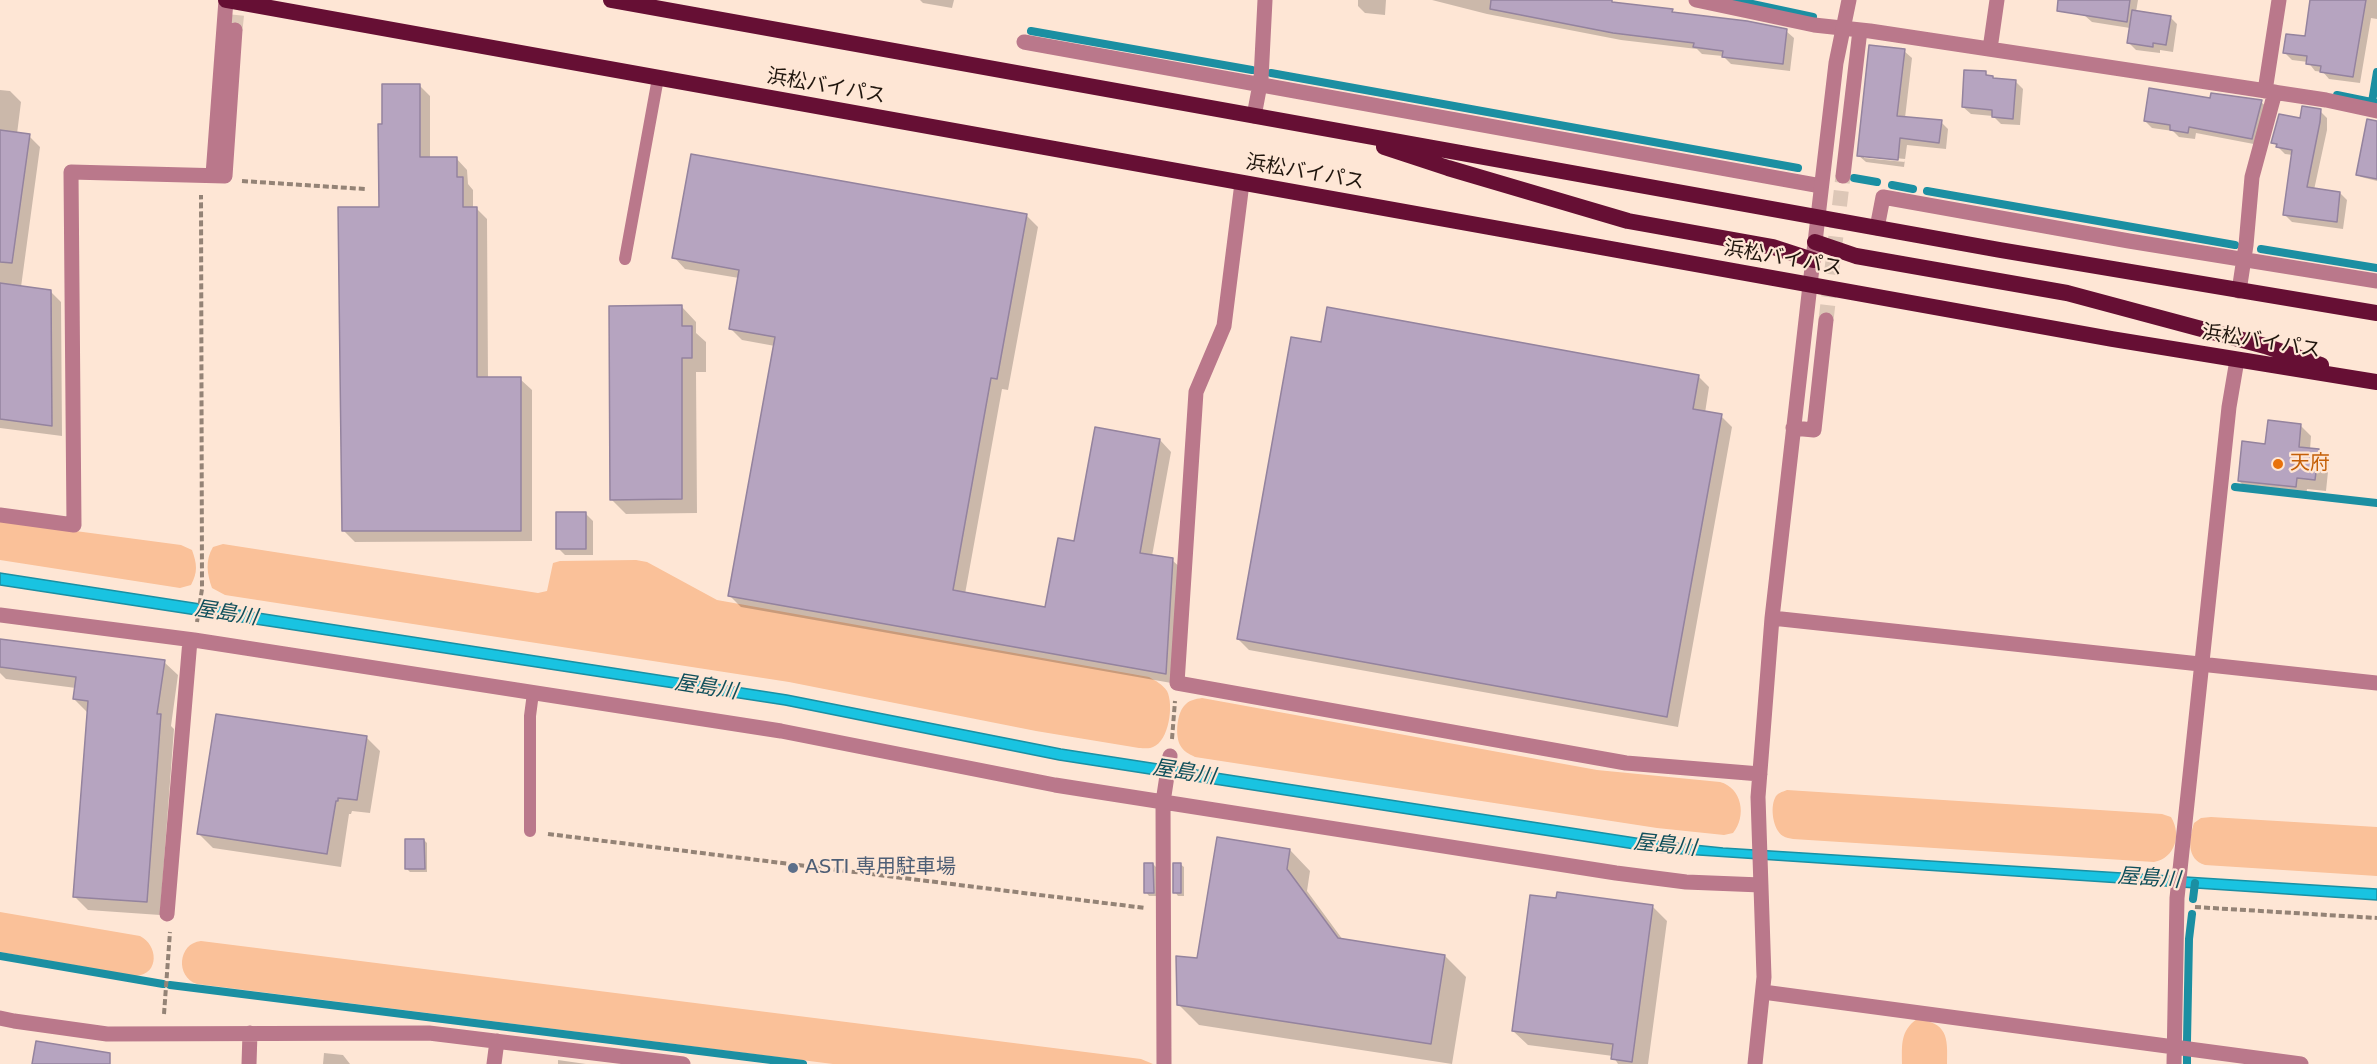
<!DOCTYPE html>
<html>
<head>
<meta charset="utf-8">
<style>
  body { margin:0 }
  canvas { display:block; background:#fee6d5 }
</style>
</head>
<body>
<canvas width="2377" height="1064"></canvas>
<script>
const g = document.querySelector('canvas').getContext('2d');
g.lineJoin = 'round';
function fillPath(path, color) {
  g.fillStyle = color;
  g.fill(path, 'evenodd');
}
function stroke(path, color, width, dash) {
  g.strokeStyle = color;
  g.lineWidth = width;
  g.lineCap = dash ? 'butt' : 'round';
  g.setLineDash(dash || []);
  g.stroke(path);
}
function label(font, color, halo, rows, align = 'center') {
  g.font = font + ' "DejaVu Sans","Noto Sans JP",sans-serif';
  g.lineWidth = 4.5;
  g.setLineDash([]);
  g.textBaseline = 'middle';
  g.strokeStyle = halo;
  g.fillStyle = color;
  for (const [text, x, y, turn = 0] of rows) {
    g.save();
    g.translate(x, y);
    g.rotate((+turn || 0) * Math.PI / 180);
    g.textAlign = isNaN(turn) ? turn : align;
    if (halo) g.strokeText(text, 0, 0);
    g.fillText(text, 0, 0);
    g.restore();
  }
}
const green = new Path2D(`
  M0 521 181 545 192 550C197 564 198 572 191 585L180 588 0 560Z
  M223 544 538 593 547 591 553 563 560 561 636 560 647 562 717 600 1149 677C1156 681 1162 684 1167 691 1174 705 1169 741 1153 747 1150 749 1143 748 1139 748L1036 731 789 682 225 595 212 588C207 574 205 560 213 547Z
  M1202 698 1597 770 1720 782C1742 788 1747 816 1733 833L1724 835 1657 828 1195 757C1189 754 1183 751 1180 745 1175 735 1177 714 1184 706 1189 700 1195 699 1202 698Z
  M1787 790 2162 814 2171 817C2182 835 2175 858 2154 862L1793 839C1790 838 1786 838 1783 836 1773 830 1770 808 1775 798 1777 793 1782 792 1787 790Z
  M2211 817 2377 827V876L2205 865C2186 859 2189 839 2194 823L2201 818Z
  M0 912 140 936C158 945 160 974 136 976L0 952Z
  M201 941 1141 1059 1153 1064H833L197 984C175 977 178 943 201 941Z
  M1917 1019C1947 1023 1948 1036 1947 1064H1902C1902 1045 1900 1031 1917 1019Z`);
const water = new Path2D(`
  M0 573 787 695 1061 749 1655 841 1723 848 2377 889V900L1654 852 1059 760 785 705 0 585Z`);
const shadow = new Path2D(`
  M920 0H954L952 8 923 3Z
  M1358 0H1386L1385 15 1365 13 1358 6Z
  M1432 0H1609L1615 4 1672 11 1675 14 1786 31 1794 38 1790 71 1731 64 1723 56 1702 54 1697 49 1621 40 1487 14Z
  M2087 0H2138L2136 12 2170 17 2177 24 2173 52 2160 50V53L2136 50 2128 42 2130 28 2092 22 2084 15Z
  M2311 0H2377V19L2371 18 2360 83 2329 79 2323 72 2315 71 2308 62 2292 60 2285 53 2306 38Z
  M1904 51 1912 58 1905 118 1941 122 1948 129 1946 149 1907 145 1904 167 1866 162 1858 155ZM1864 155 1905 159V162L1864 158Z
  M1985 73 1995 80 2015 81 2023 89 2020 125 2001 124 1993 116 1971 114 1963 107Z
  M419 85 430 96V159L456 158 467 170 468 184 473 190V208H476L487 219 488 379H520L532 390V541L355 542 344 531 380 209 383 125Z
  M0 90 10 91 21 102 17 134 29 136 40 147 21 287 50 291 61 302 62 436 0 428Z
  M2211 99 2261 102 2269 109 2259 145 2196 133 2195 139 2179 137 2173 131 2152 128 2145 121Z
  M2320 111 2327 118V130L2314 190 2340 193 2347 200 2343 229 2292 222 2285 215 2293 155 2285 154 2273 142 2301 120Z
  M2377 134V181L2361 177 2357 174Z
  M1026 215 1038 227 1008 390 1002 389 965 594 1047 608 1075 542 1160 440 1171 452 1152 556 1172 560 1184 571 1177 684 741 607 730 596 775 346 742 340 730 328 739 278 685 269 674 257Z
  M682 307 696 322V333L706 342V372H696L697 513 626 514 611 499Z
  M1322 344 1698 376 1709 387 1705 413 1721 416 1732 427 1678 727 1249 650 1238 639Z
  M2300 425 2311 436 2310 450 2318 451 2329 462 2326 491 2307 489 2306 498 2250 492 2239 481 2267 445Z
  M586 514 593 521V555H565L558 548Z
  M0 640 164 662 178 675 171 726 174 729 160 915 88 910 74 896 88 713 74 699 76 688 6 679 0 673Z
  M366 737 380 751 370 813 352 811 351 814H349L341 867 213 848 199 834Z
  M424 840 427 843V872H410L407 869Z
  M1290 850 1310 871 1307 891 1343 940 1445 956 1466 977 1452 1064 1199 1025 1178 1004 1198 959Z
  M1153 864 1156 867V896H1149L1146 892Z
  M1180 864 1184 867V896H1178L1175 892Z
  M1652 906 1667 921 1648 1064H1618L1613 1056 1528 1045 1513 1031Z
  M324 1053 343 1055 350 1064H323Z
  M558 1060 586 1064H558Z`);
const stream = new Path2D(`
  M1734 0 1813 17
  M1031 31 1252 70
  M1271 73 1798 168
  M2337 95 2377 103
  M2372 102 2377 72
  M1854 178 1877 182
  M1892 185 1913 189
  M1927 191 2235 245
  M2261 249 2377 268
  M2235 487 2377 503
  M2193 899 2195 883
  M0 956 163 984
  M170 985 803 1064
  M2187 1041 2189 939 2192 914
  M2187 1064V1056`);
const building = new Path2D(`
  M1491 0H1612V2L1673 9 1672 12 1747 21 1787 29 1783 64 1722 57 1723 51 1693 47 1694 43 1613 33 1490 9Z
  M2058 0H2130L2127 22 2057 11Z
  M2310 0H2366L2353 77 2320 72 2321 66 2306 64 2307 56 2283 53 2286 34 2305 36Z
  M2132 10 2171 16 2166 45 2153 43V47L2127 43Z
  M1869 45 1905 49 1897 116 1942 120 1939 143 1900 138 1898 160 1857 156Z
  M1964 70 1986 71V75L1993 76V78L2016 80 2013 119 1992 117V110L1962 107Z
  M382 84H420V157H457V177H463V207H477V377H521V531H342L338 207H379L378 124H382Z
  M2149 88 2210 98 2211 93 2262 100 2252 139 2189 127 2188 133 2170 130V125L2144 121Z
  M2302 106 2321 109 2320 122 2307 187 2340 192 2337 222 2283 215 2292 150 2276 147 2277 144 2271 143 2279 114 2300 118Z
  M2367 119 2377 121V179L2356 175Z
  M0 130 30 134 12 263 0 262Z
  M691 154 1027 214 997 379 991 378 953 590 1045 607 1058 538 1074 541 1095 427 1160 439 1140 553 1173 558 1166 674 728 596 775 337 729 329 739 270 672 258Z
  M0 283 51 290 52 426 0 419Z
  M682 305V326H692V358H682V499L610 500 609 306Z
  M1327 307 1699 375 1693 409 1722 414 1667 717 1237 639 1291 337 1321 342Z
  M2268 420 2301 424 2299 447 2319 449 2315 480 2297 478 2296 487 2238 481 2242 441 2265 444Z
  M556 512H586V549H556Z
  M0 639 165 660 157 714H161L147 902 73 897 88 701 73 699 76 677 0 667Z
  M216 714 367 736 357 800 338 798V801H336L327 854 197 834Z
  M1217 837 1290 849 1287 869 1338 938 1445 955 1431 1044 1177 1005 1176 956 1197 958Z
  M405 839H424L425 869H405Z
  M1144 863H1153L1154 893H1144Z
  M1173 863H1181V893H1173Z
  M1557 892 1653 905 1632 1062 1611 1059 1613 1044 1512 1031 1530 895 1556 898Z
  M36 1041 110 1053V1064H32Z`);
const minorTunnel = new Path2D(`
  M235 30 238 0
  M1826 320 1843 176`);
const path = new Path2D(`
  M242 181 365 189
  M197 622 202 589 201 195
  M1172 739 1175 701
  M548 834 1145 908
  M2195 907 2377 918
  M164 1014 170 932`);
const service = new Path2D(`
  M625 259 658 78
  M530 831V716L533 693`);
const minor = new Path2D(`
  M1696 0 1814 25 1870 31 2326 100 2377 111
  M1024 42 1821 186
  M1990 49 1997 0
  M2265 91 2279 0
  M1254 116 1261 79 1265 0
  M213 175 226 0
  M1843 176 1860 30
  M1242 183 1224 326 1196 392 1177 683 1626 763 1760 774
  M1877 228 1883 197 2129 241 2377 281
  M2239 291 2246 245 2252 177 2275 92
  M1793 428 1814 430 1826 320
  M0 515 74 525 71 172 225 176 235 30
  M0 615 194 640 781 731 1055 785 1616 873 1686 882 1761 885
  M1772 618 2377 683
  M167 914 190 640
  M1763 992 2301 1064
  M0 1018 14 1021 107 1034 429 1033 683 1064
  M249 1064 250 1033
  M494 1064 497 1041
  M1164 1064 1163 802 1170 756
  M1755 1064 1764 977 1758 797 1772 618 1810 285
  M2174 1064 2177 898 2229 407 2237 360`);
const tertiary = new Path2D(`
  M1810 285 1836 63 1849 0`);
const trunk = new Path2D(`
  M226 0 2112 339 2377 382
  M611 0 2000 250 2377 313
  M1384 147 1448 168 1628 221 1773 247 1813 260
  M1815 242 1856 256 2067 293 2265 346 2321 365`);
const markers = [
  [2278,464,6,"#e8710a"],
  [793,868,6,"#5c6f8a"]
];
const streetNames = [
  ["浜松バイパス",826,87,10],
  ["浜松バイパス",1305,173,10],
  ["浜松バイパス",1783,259,10],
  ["浜松バイパス",2261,342,9]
];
const foodNames = [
  ["天府",2290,464]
];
const serviceNames = [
  ["ASTI 専用駐車場",805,868]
];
const waterNames = [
  ["屋島川",226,614,9],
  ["屋島川",706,688,9],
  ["屋島川",1184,773,9],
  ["屋島川",1665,846,6],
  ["屋島川",2149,879,4]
];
fillPath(green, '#fac199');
fillPath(water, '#19c3e1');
stroke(water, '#1b8fa2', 1.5);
fillPath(shadow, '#0003');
stroke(stream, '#1b8fa2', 8);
fillPath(building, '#b6a4c0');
stroke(building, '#94839e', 1.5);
stroke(minorTunnel, '#ddc7b7', 15, [15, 8]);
stroke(path, '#948376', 4, [6, 3]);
stroke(service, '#ba788b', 12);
stroke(minor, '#ba788b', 15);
stroke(tertiary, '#ba788b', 15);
stroke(trunk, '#660f34', 16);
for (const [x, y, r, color] of markers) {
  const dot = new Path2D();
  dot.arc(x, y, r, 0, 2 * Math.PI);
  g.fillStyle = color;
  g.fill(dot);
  stroke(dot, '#fee6d5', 2);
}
label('20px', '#20160e', '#fee6d5', streetNames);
label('20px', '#c56008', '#fee6d5', foodNames, 'left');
label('20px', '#4e5e75', '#fee6d5', serviceNames, 'left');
label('italic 21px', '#0f4f5b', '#fee6d5', waterNames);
</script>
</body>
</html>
